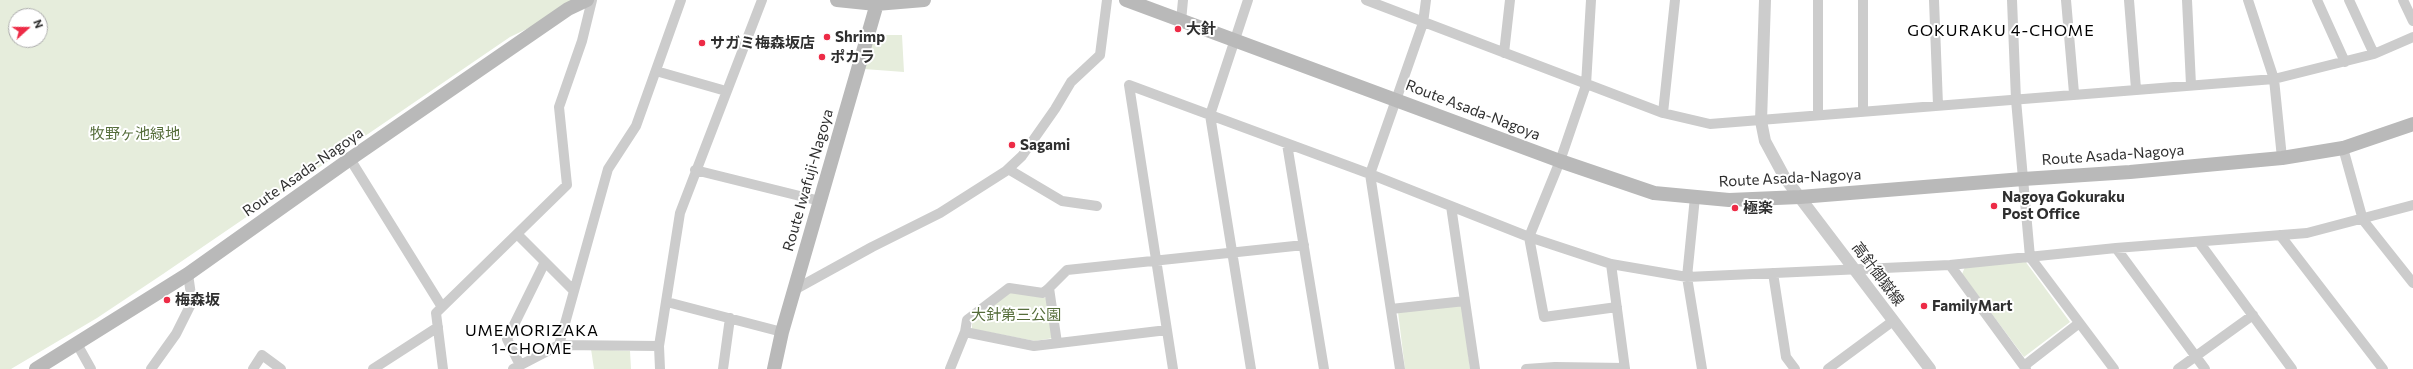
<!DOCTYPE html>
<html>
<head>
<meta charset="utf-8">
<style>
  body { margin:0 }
  #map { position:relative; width:2413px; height:369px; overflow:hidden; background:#fff; font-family:Commissioner,sans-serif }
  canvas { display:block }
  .north { position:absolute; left:8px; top:8px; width:40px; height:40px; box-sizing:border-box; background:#fff; border:1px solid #acacac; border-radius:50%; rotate:69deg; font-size:11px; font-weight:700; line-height:16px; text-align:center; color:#2f2f2f }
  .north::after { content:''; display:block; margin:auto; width:14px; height:18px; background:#ed2b46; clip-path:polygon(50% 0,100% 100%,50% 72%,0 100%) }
</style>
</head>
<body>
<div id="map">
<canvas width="2413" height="369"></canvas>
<div class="north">N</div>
</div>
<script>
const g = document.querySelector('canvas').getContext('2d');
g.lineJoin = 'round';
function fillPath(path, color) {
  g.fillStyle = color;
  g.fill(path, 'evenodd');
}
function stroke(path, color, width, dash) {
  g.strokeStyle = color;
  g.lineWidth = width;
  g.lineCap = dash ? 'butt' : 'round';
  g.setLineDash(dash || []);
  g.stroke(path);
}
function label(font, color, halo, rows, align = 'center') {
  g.font = font + ' Commissioner,"Noto Sans JP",sans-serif';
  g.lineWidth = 4;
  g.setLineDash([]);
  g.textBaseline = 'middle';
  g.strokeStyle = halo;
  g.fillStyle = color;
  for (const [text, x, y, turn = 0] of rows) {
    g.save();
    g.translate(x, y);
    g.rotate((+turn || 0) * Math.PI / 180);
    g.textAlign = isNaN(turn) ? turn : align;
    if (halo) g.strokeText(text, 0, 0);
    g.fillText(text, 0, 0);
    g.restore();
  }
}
const green = new Path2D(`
  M0 0H587L510 37 163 274 97 318 11 369H0ZM16 16H40V40H16Z
  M871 35H902L904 72 864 69Z
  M2025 261 2070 322 2024 357 1962 274 1965 267Z
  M1010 292 1047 298 1053 338 1035 341 972 329V323Z
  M1462 304 1470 369H1405L1398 312Z
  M591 349 630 351 631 369H594Z`);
const minor = new Path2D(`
  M1248 0 1210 115 1251 369
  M1366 0 1663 113 1710 124 2274 79 2374 54 2413 37
  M1591 0 1586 85 1560 161 1529 237 1544 317 1617 307
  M1863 0V112
  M1934 0 1938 105
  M2012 0 2016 100 2030 257 2114 369
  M2066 0 2074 93
  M2129 0 2136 89
  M2187 0 2191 85
  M2248 0 2274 79 2282 158
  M2317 0 2345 62
  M2349 0 2374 54
  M2403 0 2413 21
  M1181 21 1183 0
  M1504 53 1510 0
  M656 71 726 91
  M1663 113 1675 0
  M1818 115V0
  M1287 144 1324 369
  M2343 148 2363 220 2413 283
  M350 159 442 307
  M1008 169 1062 201 1097 206
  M695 170 820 201
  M1695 197 1687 277 1702 369
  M1451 206 1475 369
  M517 234 574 291
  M2280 235 2383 369
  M2199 242 2292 369
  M2116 248 2205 369
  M1611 264 1625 369
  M1950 265 2026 369
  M1773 273 1786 357 1795 369
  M794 290 872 247 940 213 1006 171 1022 156 1055 109 1071 82 1100 55 1107 0
  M667 302 782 332
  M1391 309 1465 301
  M965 332 967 320 1009 288 1043 293 1049 288
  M1057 343 1049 288 1067 270 1304 245
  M77 344 91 369
  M559 345 659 346
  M520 365 507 339 545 262
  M2024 366 2078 324
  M151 369 176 334 192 302 188 274
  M253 369 262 355 281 369
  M373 369 438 327
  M443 369 436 313 567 185 559 107 582 41 592 0
  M513 369 559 345 608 169 636 126 681 0
  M660 369 659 346 680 213 762 0
  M723 369 730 318
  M950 369 965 332 1034 346 1167 330
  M1173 369 1129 85 1370 174 1529 237 1611 264 1687 277 1950 265 2116 248 2307 233 2413 205
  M1400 369 1370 174 1423 23 1426 0
  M1526 369 1555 367 1625 368
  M1828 369 1893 321
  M2178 369 2253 315`);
const tertiary = new Path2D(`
  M1765 0 1761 121 1765 141 1785 178 1930 369`);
const secondary = new Path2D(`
  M837 0 876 4 924 0
  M1126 0 1560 161 1654 193 1729 200 1800 197 2023 179 2130 172 2282 158 2343 148 2413 124
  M36 369 188 274 350 159 568 9 587 0
  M774 369 782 332 878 0`);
const markers = [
  [1178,29,4,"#ed2b46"],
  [827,37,4,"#ed2b46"],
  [702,43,4,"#ed2b46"],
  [822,57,4,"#ed2b46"],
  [1012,145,4,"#ed2b46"],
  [1994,206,4,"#ed2b46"],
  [1735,208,4,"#ed2b46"],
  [167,300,4,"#ed2b46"],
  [1924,306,4,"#ed2b46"]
];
const poiNames = [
  ["大針",1186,29],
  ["Shrimp",835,37],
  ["サガミ梅森坂店",710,43],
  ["ポカラ",830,57],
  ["Sagami",1020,145],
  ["Nagoya Gokuraku",2002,197],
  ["Post Office",2002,214],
  ["極楽",1743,208],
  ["梅森坂",175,300],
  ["FamilyMart",1932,306]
];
const streetNames = [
  ["Route Asada-Nagoya",1473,110,21],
  ["Route Asada-Nagoya",2113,155,-4],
  ["Route Asada-Nagoya",303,172,-35],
  ["Route Asada-Nagoya",1790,178,-3],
  ["Route Iwafuji-Nagoya",808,180,-74],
  ["高針御嶽線",1878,274,53]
];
const parkNames = [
  ["牧野ヶ池緑地",135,134],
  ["大針第三公園",1016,315]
];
const neighbourhoodNames = [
  ["GOKURAKU 4-CHOME",2001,31],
  ["UMEMORIZAKA",532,331],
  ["1-CHOME",532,349]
];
fillPath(green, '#e6eddc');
stroke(minor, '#ccc', 10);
stroke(tertiary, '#ccc', 12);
stroke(secondary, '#b9b9b9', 14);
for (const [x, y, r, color] of markers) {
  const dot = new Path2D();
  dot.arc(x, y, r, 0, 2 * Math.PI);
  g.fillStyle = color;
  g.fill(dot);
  stroke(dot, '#fff', 1.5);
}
label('bold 15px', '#2f2f2f', '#fff', poiNames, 'left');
label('15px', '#2f2f2f', '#fff', streetNames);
label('15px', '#556d3a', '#fff', parkNames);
g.letterSpacing = '1px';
label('16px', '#000', '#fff', neighbourhoodNames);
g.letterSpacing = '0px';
</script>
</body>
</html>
